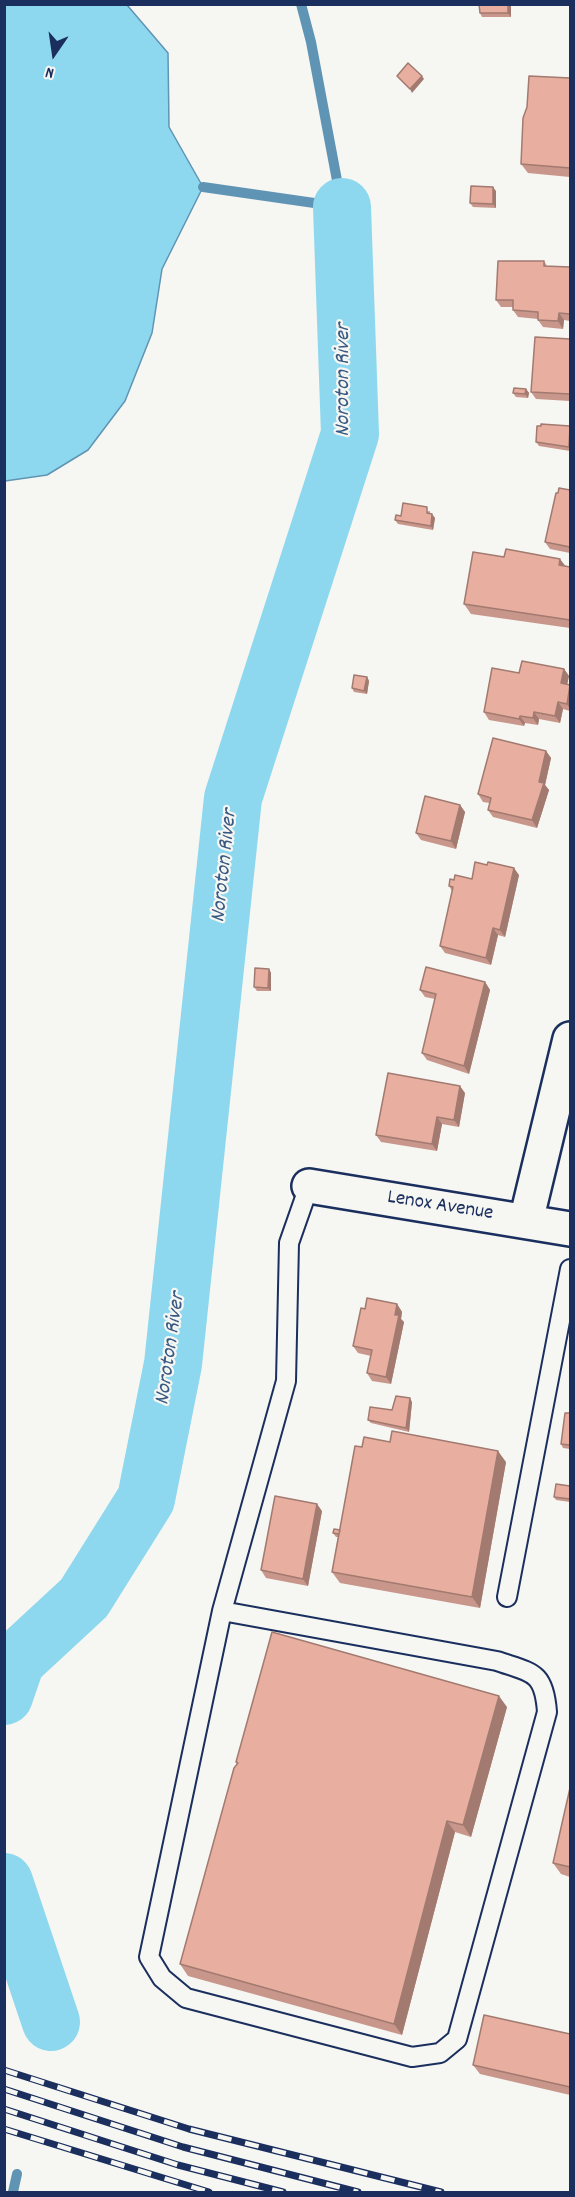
<!DOCTYPE html>
<html>
<head>
<meta charset="utf-8">
<style>
  body { margin:0 }
  #map { position:relative; width:575px; height:2197px; overflow:hidden; background:#f6f6f2; font-family:Dekko,sans-serif }
  canvas { display:block }
  .frame { position:absolute; inset:0; border:6px solid #1b2f5e; pointer-events:none }
  .north { position:absolute; left:24px; top:24px; width:60px; height:60px; -webkit-text-stroke:4px #f6f6f2; paint-order:stroke; rotate:193deg; font-size:16px; font-weight:700; line-height:24px; text-align:center; color:#1b2f5e }
  .north::after { content:''; display:block; margin:auto; width:21px; height:27px; background:#1b2f5e; clip-path:polygon(50% 0,100% 100%,50% 72%,0 100%) }
</style>
</head>
<body>
<div id="map">
<canvas width="575" height="2197"></canvas>
<div class="frame"></div>
<div class="north">N</div>
</div>
<script>
const g = document.querySelector('canvas').getContext('2d');
g.lineJoin = 'round';
function fillPath(path, color) {
  g.fillStyle = color;
  g.fill(path, 'evenodd');
}
function stroke(path, color, width, dash) {
  g.strokeStyle = color;
  g.lineWidth = width;
  g.lineCap = dash ? 'butt' : 'round';
  g.setLineDash(dash || []);
  g.stroke(path);
}
function label(font, color, halo, rows, align = 'center') {
  g.font = font + ' Dekko,sans-serif';
  g.lineWidth = 4.5;
  g.setLineDash([]);
  g.textBaseline = 'middle';
  g.strokeStyle = halo;
  g.fillStyle = color;
  for (const [text, x, y, turn = 0] of rows) {
    g.save();
    g.translate(x, y);
    g.rotate((+turn || 0) * Math.PI / 180);
    g.textAlign = isNaN(turn) ? turn : align;
    if (halo) g.strokeText(text, 0, 0);
    g.fillText(text, 0, 0);
    g.restore();
  }
}
const water = new Path2D(`
  M4 5H127L168 53 169 127 203 187 162 269 152 333 125 401 88 450 47 475 5 481Z`);
const stream = new Path2D(`
  M203 187 342 207 311 42 301 4
  M4 1936 20 1935
  M13 2192 17 2174`);
const river = new Path2D(`
  M4 1696 16 1661 84 1598 146 1499 173 1364 233 798 350 434 342 207
  M4 1882 51 2022`);
const service = new Path2D(`
  M507 1597 570 1269
  M222 1611 497 1661C532 1673 544 1671 547 1712L457 2039 440 2053 412 2057 186 1998 162 1978 149 1957 222 1611 286 1381 289 1243 309 1186`);
const minor = new Path2D(`
  M309 1186 570 1229
  M526 1221 570 1039`);
const rail = new Path2D(`
  M4 2070 189 2129 441 2192
  M4 2089 183 2147 358 2192
  M4 2109 178 2165 283 2192
  M4 2129 209 2192`);
const wall = new Path2D(`
  M479 4H511V17H482L480 13Z
  M570 78V177L528 173 521 164Z
  M496 191V208L473 207 470 203Z
  M544 261 547 266 570 267V321L564 320 563 329 543 327 538 320V319L518 317 513 310V307H501L496 300Z
  M570 339V401L536 399 531 392Z
  M526 389 529 393 528 398 516 397 513 393Z
  M570 426V451L539 446 536 442Z
  M570 490V553L550 549 545 542 558 493Z
  M430 511V514L435 518 433 530 398 524 395 520 401 516Z
  M504 557 570 567V628L471 614 464 604Z
  M564 669 569 676 567 684 570 685V711L563 709 560 723 539 719 538 725 525 723 524 726 489 720 484 712 519 673Z
  M367 677 369 681 367 694 354 692 352 688Z
  M546 751 551 758 545 785 549 790 537 828 493 817 488 810 490 803 483 802 478 794Z
  M460 805 465 812 456 849 421 840 416 833Z
  M519 875 505 937 498 935 491 965 445 953 440 946 452 891 449 886 454 880Z
  M269 969 271 973V991H257L254 987Z
  M485 982 490 990 469 1074 427 1060 422 1053 435 999 425 997 420 990Z
  M465 1093 459 1127 442 1124 437 1151 381 1142 376 1135Z
  M397 1304 402 1312 401 1319 404 1322 391 1384 372 1381 367 1373 371 1356 358 1353 353 1346 365 1309Z
  M412 1402 409 1432 371 1423 368 1420Z
  M570 1413V1449L563 1448 561 1444Z
  M506 1462 480 1608 340 1583 332 1572 338 1537H336L333 1533Z
  M570 1486V1502L556 1500 554 1497Z
  M322 1511 308 1586 266 1578 261 1570Z
  M507 1707 471 1837 455 1832 402 2035 188 1976 180 1964 237 1764 236 1762Z
  M570 1788V1877L561 1874 553 1863Z
  M570 2034V2095L480 2074 473 2065Z`);
const shadedWall = new Path2D(`
  M508 4H511V17L508 13Z
  M422 76 424 79 412 93 410 89Z
  M493 187 496 191V208L493 204Z
  M559 313 564 320 563 329 558 321Z
  M526 389 529 393 528 398 525 394Z
  M432 514 435 518 433 530 431 526Z
  M560 559 567 568 559 565Z
  M564 669 569 676 566 690 561 683Z
  M367 677 369 681 367 694 364 691Z
  M570 685V709L567 704Z
  M558 702 563 709 560 723 555 716Z
  M534 712 539 719 538 725 533 718Z
  M520 716 525 723 524 726 519 719Z
  M546 751 551 758 545 785 549 790 537 828 532 820 539 782Z
  M460 805 465 812 456 849 451 841Z
  M514 868 519 875 505 937 500 930Z
  M493 928 498 935 491 965 486 958Z
  M269 969 271 973V991L268 988Z
  M485 982 490 990 469 1074 464 1066Z
  M460 1086 465 1093 459 1127 454 1120Z
  M437 1117 442 1124 437 1151 432 1144Z
  M397 1304 402 1312 401 1319 404 1322 391 1384 386 1377Z
  M410 1398 412 1402 409 1432 406 1428Z
  M498 1451 506 1462 480 1608 472 1597Z
  M317 1504 322 1511 308 1586 303 1579Z
  M499 1696 507 1707 471 1837 463 1825Z
  M447 1821 455 1832 402 2035 394 2024Z`);
const building = new Path2D(`
  M479 4H508V13H480Z
  M408 63 422 76 410 89 397 76Z
  M529 76 570 78V168L521 164 523 118 527 107Z
  M471 186 493 187V204L470 203Z
  M498 261H544V266L570 267V314L559 313 558 321 538 320V312L513 310V300H496Z
  M535 337 570 339V394L531 392Z
  M514 388 526 389 525 394 513 393Z
  M541 424 570 426 569 447 536 442 537 426H541Z
  M559 488 570 490V547L545 542 556 493H558Z
  M403 503 427 507V513L432 514 431 526 395 520 396 515 401 516Z
  M506 549 560 559 559 565 570 567V620L464 604 473 552 504 557Z
  M522 661 564 669 561 683 570 685 567 704 558 702 555 716 534 712 533 718 520 716 519 719 484 712 492 668 519 673Z
  M354 675 367 677 364 691 352 688Z
  M493 738 546 751 539 782 544 783 532 820 488 810 491 798 478 794Z
  M425 796 460 805 451 841 416 833Z
  M475 862 487 865 488 862 514 868 500 930 493 928 486 958 440 946 453 887 449 886 450 879 454 880 455 875 472 879Z
  M426 967 485 982 464 1066 422 1053 436 994 420 990Z
  M255 968 269 969 268 988 254 987Z
  M388 1073 460 1086 454 1120 437 1117 432 1144 376 1135Z
  M367 1298 397 1304 395 1315H399L386 1377 367 1373 372 1350 353 1346 361 1308 365 1309Z
  M396 1396 410 1398 406 1428 368 1420 370 1407 392 1410Z
  M565 1413H570V1445L561 1444Z
  M392 1431 498 1451 472 1597 332 1572 355 1446 362 1447 364 1437 390 1442Z
  M556 1484 570 1486V1499L554 1497Z
  M275 1496 317 1504 303 1579 261 1570Z
  M334 1529 340 1530 339 1534 333 1533Z
  M272 1632 499 1696 463 1825 447 1821 394 2024 180 1964 234 1768 238 1763 236 1762Z
  M570 1788V1867L553 1863Z
  M484 2015 570 2034V2087L473 2065Z`);
const streetNames = [
  ["Lenox Avenue",440,1207,9]
];
const waterNames = [
  ["Noroton River",345,380,-90],
  ["Noroton River",226,866,-84],
  ["Noroton River",172,1349,-82]
];
fillPath(water, '#8dd8ee');
stroke(water, '#5f94b4', 1.5);
stroke(stream, '#5f94b4', 10);
stroke(river, '#8dd8ee', 58);
stroke(service, '#1b2f5e', 22);
stroke(minor, '#1b2f5e', 38);
stroke(service, '#f6f6f2', 18);
stroke(minor, '#f6f6f2', 33);
stroke(rail, '#1b2f5e', 7);
stroke(rail, '#f6f6f2', 4.5, [14]);
fillPath(wall, '#c8968a');
fillPath(shadedWall, '#a27a70');
fillPath(building, '#e8afa0');
stroke(building, '#a27a70', 1.5);
label('21px', '#1b2f5e', '#f6f6f2', streetNames);
label('italic 22px', '#385982', '#f6f6f2', waterNames);
</script>
</body>
</html>
